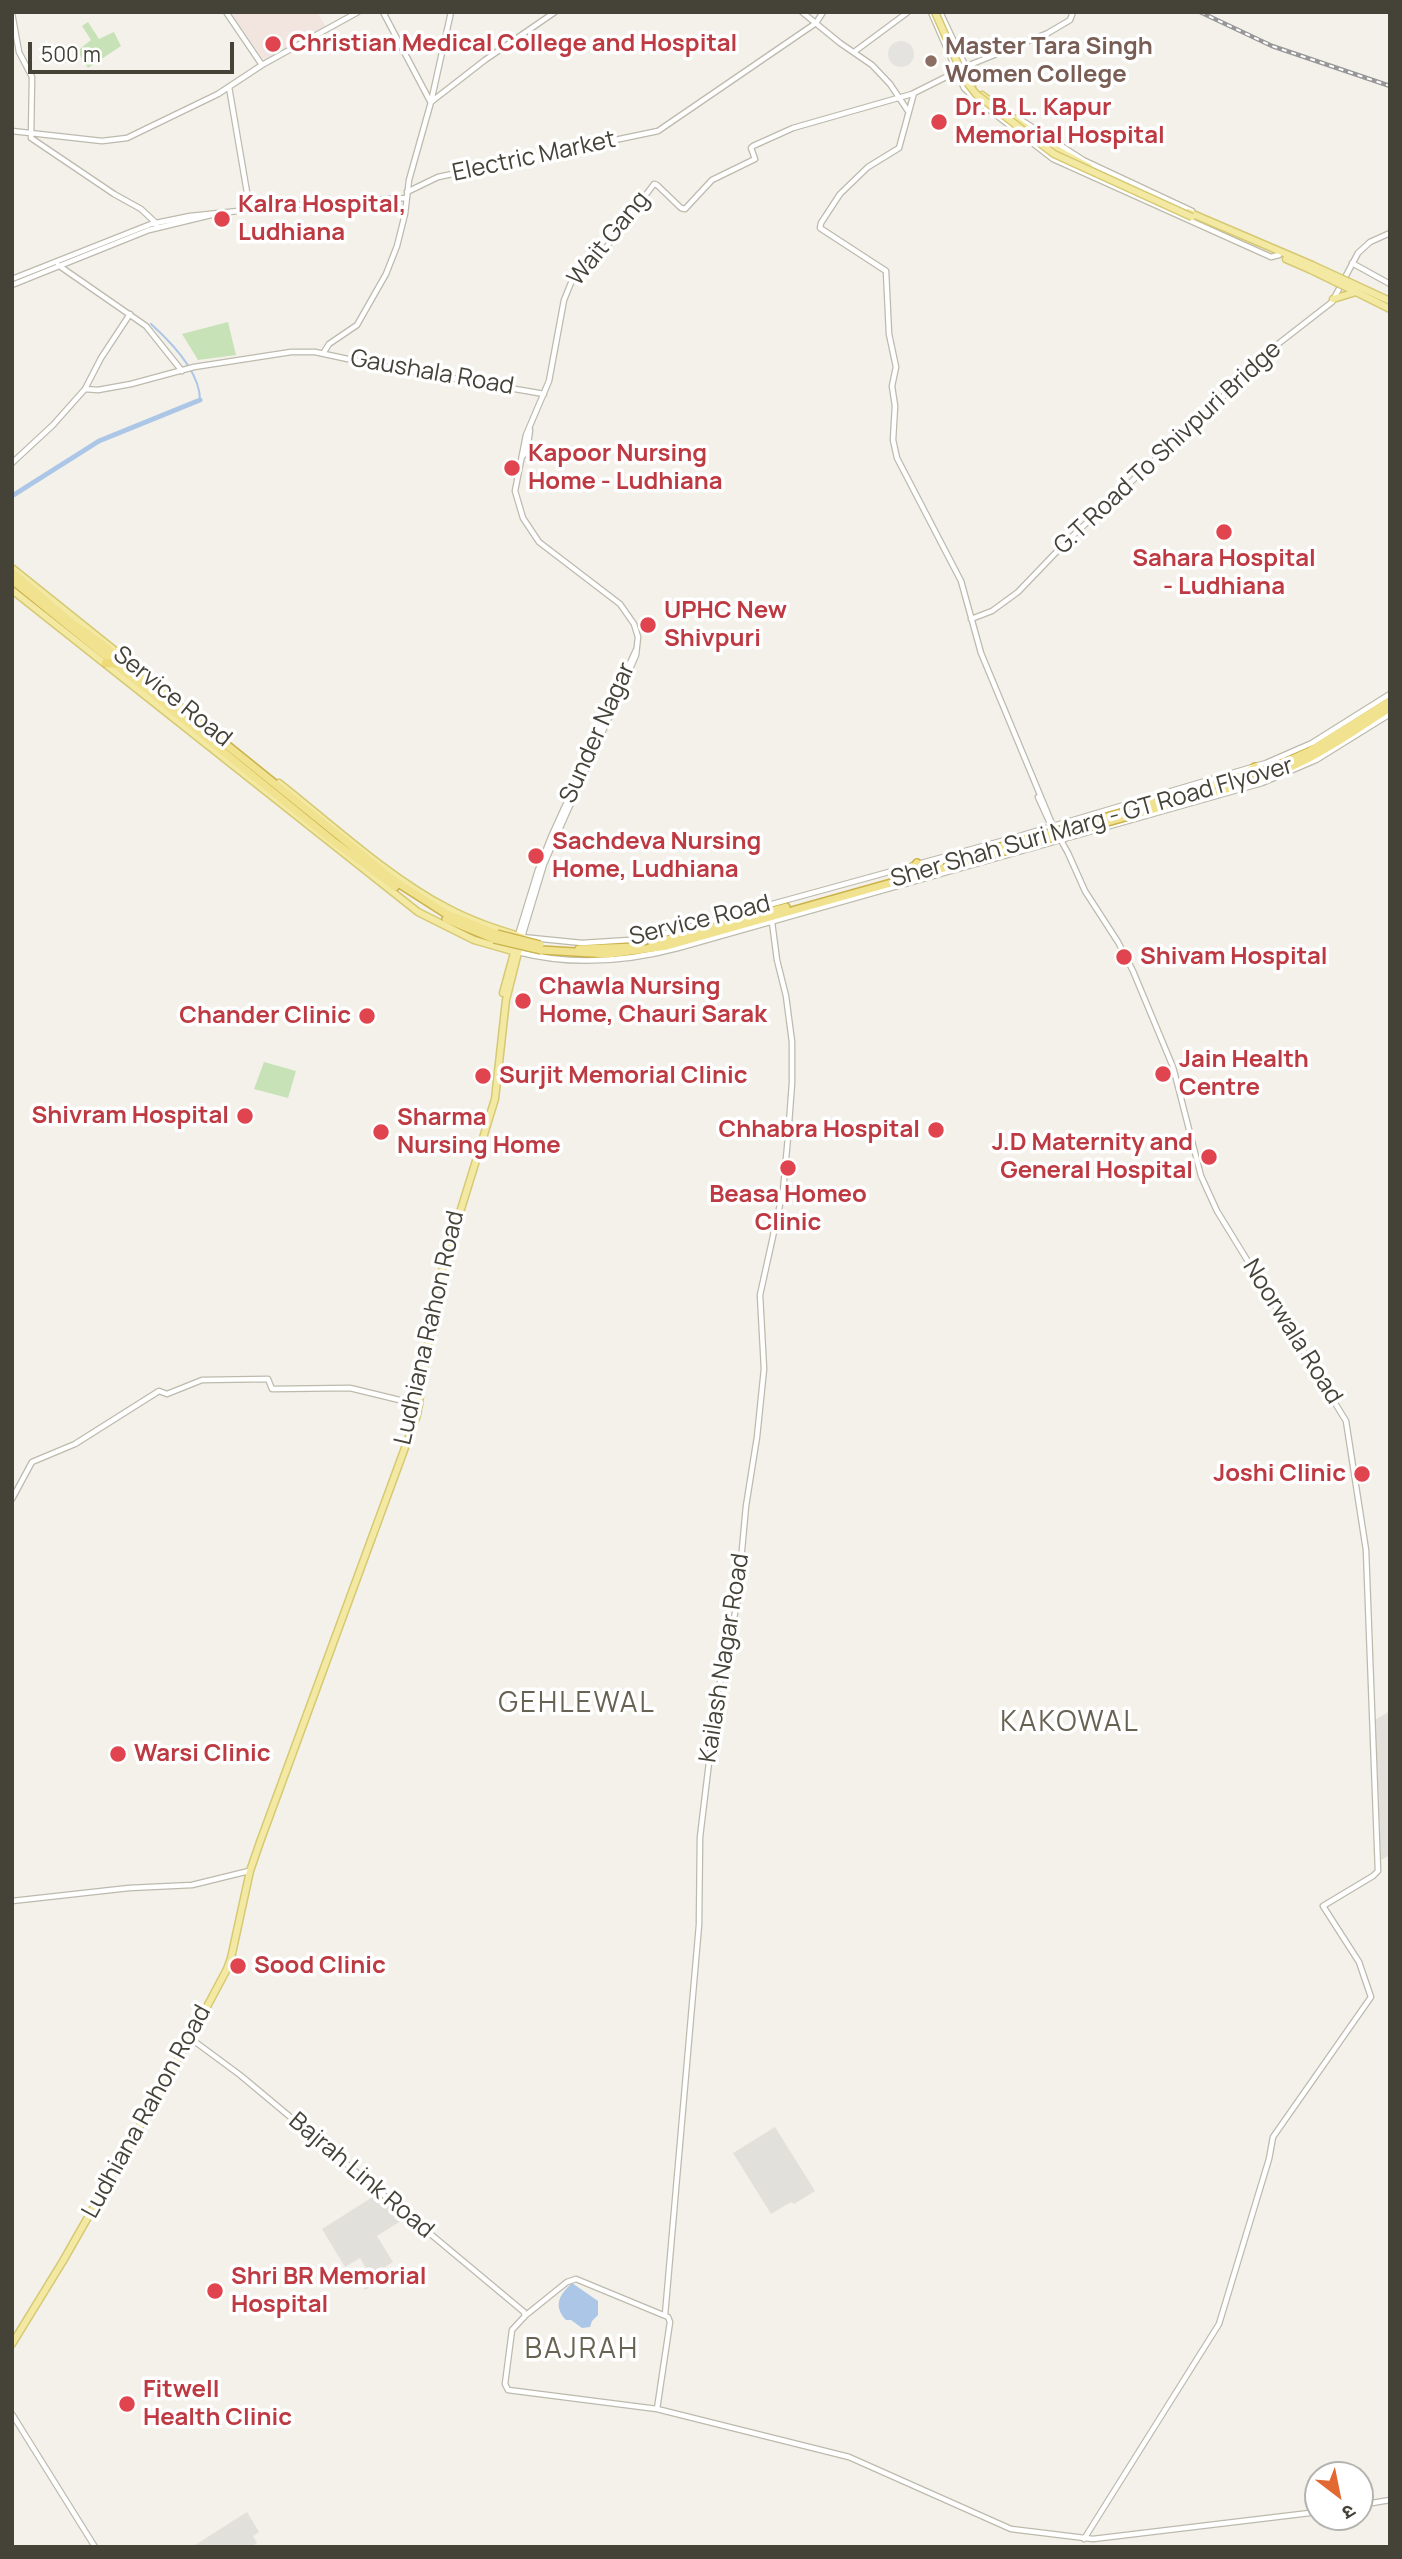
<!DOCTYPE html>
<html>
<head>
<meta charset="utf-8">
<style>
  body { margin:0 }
  #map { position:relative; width:1402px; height:2559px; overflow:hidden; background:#f3f1e9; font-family:Manrope,"Noto Sans Devanagari",sans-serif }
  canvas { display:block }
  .frame { position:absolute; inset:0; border:14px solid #454238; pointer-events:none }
  .north { position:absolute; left:1304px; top:2461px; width:70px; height:70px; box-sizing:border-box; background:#fff; border:2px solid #b5b3af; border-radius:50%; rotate:148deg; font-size:19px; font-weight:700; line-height:28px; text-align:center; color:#454238 }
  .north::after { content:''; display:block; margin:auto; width:24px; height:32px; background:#e26931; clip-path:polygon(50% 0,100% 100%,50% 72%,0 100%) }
  .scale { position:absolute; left:28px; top:42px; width:206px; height:32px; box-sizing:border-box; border:4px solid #454238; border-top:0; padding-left:9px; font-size:21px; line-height:24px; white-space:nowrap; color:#454238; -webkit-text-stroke:5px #fff; paint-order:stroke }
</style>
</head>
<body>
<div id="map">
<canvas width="1402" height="2559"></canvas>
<div class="frame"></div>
<div class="north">उ</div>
<div class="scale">500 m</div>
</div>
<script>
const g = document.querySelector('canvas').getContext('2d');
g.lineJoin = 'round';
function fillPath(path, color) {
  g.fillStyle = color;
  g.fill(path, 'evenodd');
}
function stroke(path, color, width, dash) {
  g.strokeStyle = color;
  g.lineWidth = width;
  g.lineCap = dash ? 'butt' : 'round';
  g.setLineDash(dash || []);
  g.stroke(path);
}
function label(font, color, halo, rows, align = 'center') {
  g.font = font + ' Manrope,sans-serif';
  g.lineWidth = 7;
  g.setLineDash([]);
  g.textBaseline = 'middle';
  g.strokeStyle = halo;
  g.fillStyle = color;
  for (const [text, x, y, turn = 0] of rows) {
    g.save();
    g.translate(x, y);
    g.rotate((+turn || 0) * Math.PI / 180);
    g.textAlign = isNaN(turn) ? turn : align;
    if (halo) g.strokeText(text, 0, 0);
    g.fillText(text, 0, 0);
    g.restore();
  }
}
const industrial = new Path2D(`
  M1390 1711V1855L1381 1860 1375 1720Z
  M775 2127 815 2191 794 2204 791 2202 771 2214 733 2153Z
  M379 2193 407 2217 377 2236 393 2262 385 2267 390 2275 365 2290 359 2279 369 2273 360 2258 345 2267 322 2229Z
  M247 2512 259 2532 253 2536 257 2543 251 2547H192Z`);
const medical = new Path2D(`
  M230 12H317L326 27 264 60Z`);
const green = new Path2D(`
  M88 22 99 39 114 32 121 46 88 68 77 51 91 40 82 26Z
  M228 322 236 355 198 360 182 334Z
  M264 1062 296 1071 288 1098 254 1089Z`);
const parking = new Path2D(`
  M888 54a13 13 0 1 1 26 0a13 13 0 1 1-26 0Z`);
const water = new Path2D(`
  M572 2283 598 2301V2315L592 2321 590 2327 582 2328 571 2320H566C553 2306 559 2295 572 2283Z`);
const stream = new Path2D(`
  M151 324C171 342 200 371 200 400`);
const river = new Path2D(`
  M12 496 99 441 200 400`);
const tertiary = new Path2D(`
  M226 12 262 65
  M383 12 430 101
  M802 12 840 43 872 65 890 84 908 111
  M931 12 964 88 974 98 1053 159 1271 257 1279 255
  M940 12 966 67
  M1073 12 1070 20 1048 33 972 64 912 94 793 128 753 146 751 148 755 159 712 180 685 209 681 208 657 185 654 184 599 257 575 273 564 300 549 381 526 435 515 491 523 518 539 542 620 604 634 624 638 637 636 655 622 688 544 864 522 937 582 943 645 939 1016 837 1266 763 1312 743 1390 694
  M12 13 19 52 32 77 31 138 114 194 141 209 156 223 157 228
  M854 52 908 12
  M229 87 250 210
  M914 93 899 148 868 167 840 194 821 223 820 228 886 271 889 334 896 367 892 386 895 406 893 440 897 458 961 581 981 653 1053 826 1068 853 1085 891 1118 942 1133 971 1173 1067 1201 1176 1217 1211 1346 1421 1366 1550 1378 1871 1373 1876 1323 1906 1359 1962 1371 1997 1273 2137 1269 2159 1219 2324 1084 2539
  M431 102 485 60 555 12
  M1018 118 1083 160 1192 211
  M12 131 102 141 127 138 218 94 262 65 358 12
  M407 192 438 177 658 131 816 23 823 12
  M1352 263 1390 284
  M58 265 146 326 182 371
  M12 279 151 224 190 216 305 204 406 198
  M12 285 149 230 211 215
  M324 352 329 344 357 325 386 274 397 246 405 214 409 180 431 102 451 12
  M85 389 98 390 131 384 194 367 291 352H315L371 364 544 394
  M522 457 527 451 530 430
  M12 463 53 425 85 389 101 358 130 314
  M971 619 992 611 1018 592 1066 542 1227 393 1260 358 1332 302 1358 253 1370 242 1390 233
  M1038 797 1049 821
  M518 935 538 870 551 837 636 650
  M518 952C572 966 625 962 678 948L1262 783 1316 760 1390 714
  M12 1499 32 1462 75 1444 159 1391 167 1394 202 1380 268 1379 272 1389 350 1388 420 1405
  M12 1901 129 1888 192 1885 249 1871
  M190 2038 240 2075 524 2312 525 2316 512 2330 505 2384 508 2390 657 2409 849 2457 1011 2529 1093 2539 1318 2512
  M526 2315 567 2282 576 2279 668 2317 670 2322 657 2409
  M665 2315 699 1925 700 1837 717 1696 737 1604 746 1506 757 1437 764 1369 760 1295 783 1191 788 1137 792 1083V1042L786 996 777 960 772 922
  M12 2414 95 2547
  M1360 2505 1390 2500`);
const primary = new Path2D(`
  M965 72 972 86
  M982 95 1052 147 1089 167
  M1188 212 1312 265
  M1286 259 1309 269
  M1349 282 1390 301
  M1348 288 1390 309
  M1333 299 1356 292
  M12 568 143 673
  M12 590 418 912 474 940 516 952
  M503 993 514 953
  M12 2344 63 2261 193 2033 227 1969 231 1958 250 1871 260 1842 417 1415 437 1287 495 1099 506 1000 522 937C496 929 471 921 447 908 389 878 331 824 279 783`);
const trunk = new Path2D(`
  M12 572 72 623 98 641 395 881 445 913 497 934
  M12 580 333 841 395 887
  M1243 776 1255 767
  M1135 809 1286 762 1310 751 1390 701
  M1136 814C1190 798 1246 787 1297 764 1330 749 1359 727 1390 708
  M908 873 917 863
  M446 919 494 939
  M676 929 692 934
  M652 944 786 907
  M579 949 637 947
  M541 950 608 954 667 946 994 854`);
const motorway = new Path2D(`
  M106 663 118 664`);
const rail = new Path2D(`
  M1200 12 1272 46 1390 86`);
const primaryBridge = new Path2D(`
  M935 12 965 80 976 94 1054 154 1192 217
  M1312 265 1349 282
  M1309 269 1348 288`);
const trunkBridge = new Path2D(`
  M993 849 1135 809
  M994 854 1136 814
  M497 934 540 945
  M494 939 541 950`);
const markers = [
  [273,44,9,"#e0444e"],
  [931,61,7,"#8d6e63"],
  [939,122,9,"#e0444e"],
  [222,219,9,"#e0444e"],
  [512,468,9,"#e0444e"],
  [1224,532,9,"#e0444e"],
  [648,625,9,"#e0444e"],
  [536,856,9,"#e0444e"],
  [1124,957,9,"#e0444e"],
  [523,1001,9,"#e0444e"],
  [367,1016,9,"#e0444e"],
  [1163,1074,9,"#e0444e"],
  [483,1076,9,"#e0444e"],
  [245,1116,9,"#e0444e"],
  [936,1130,9,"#e0444e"],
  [381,1132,9,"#e0444e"],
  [1209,1157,9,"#e0444e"],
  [788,1168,9,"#e0444e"],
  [1362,1474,9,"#e0444e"],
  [118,1754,9,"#e0444e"],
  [238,1966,9,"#e0444e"],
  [215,2291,9,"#e0444e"],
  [127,2404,9,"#e0444e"]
];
const healthNames = [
  ["Christian Medical College and Hospital",289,44],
  ["Dr. B. L. Kapur",955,108],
  ["Memorial Hospital",955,136],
  ["Kalra Hospital,",238,205],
  ["Ludhiana",238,233],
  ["Kapoor Nursing",528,454],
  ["Home - Ludhiana",528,482],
  ["Sahara Hospital",1224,559,"center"],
  ["- Ludhiana",1224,587,"center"],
  ["UPHC New",664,611],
  ["Shivpuri",664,639],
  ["Sachdeva Nursing",552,842],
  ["Home, Ludhiana",552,870],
  ["Shivam Hospital",1140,957],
  ["Chawla Nursing",539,987],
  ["Home, Chauri Sarak",539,1015],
  ["Chander Clinic",351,1016,"right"],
  ["Jain Health",1179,1060],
  ["Centre",1179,1088],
  ["Surjit Memorial Clinic",499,1076],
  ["Shivram Hospital",229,1116,"right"],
  ["Sharma",397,1118],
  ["Nursing Home",397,1146],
  ["Chhabra Hospital",920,1130,"right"],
  ["J.D Maternity and",1193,1143,"right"],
  ["General Hospital",1193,1171,"right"],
  ["Beasa Homeo",788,1195,"center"],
  ["Clinic",788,1223,"center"],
  ["Joshi Clinic",1346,1474,"right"],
  ["Warsi Clinic",134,1754],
  ["Sood Clinic",254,1966],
  ["Shri BR Memorial",231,2277],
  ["Hospital",231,2305],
  ["Fitwell",143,2390],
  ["Health Clinic",143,2418]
];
const educationNames = [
  ["Master Tara Singh",945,47],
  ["Women College",945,75]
];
const streetNames = [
  ["Electric Market",534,157,-12],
  ["Wait Gang",609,239,-51],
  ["Gaushala Road",432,373,10],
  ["G.T Road To Shivpuri Bridge",1168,448,-43],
  ["Service Road",172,697,39],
  ["Sunder Nagar",598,733,-66],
  ["Sher Shah Suri Marg - GT Road Flyover",1092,823,-16],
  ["Service Road",700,921,-14],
  ["Ludhiana Rahon Road",430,1328,-77],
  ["Noorwala Road",1292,1332,58],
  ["Kailash Nagar Road",725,1658,-81],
  ["Ludhiana Rahon Road",147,2112,-61],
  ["Bajrah Link Road",361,2176,40]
];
const quarterNames = [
  ["GEHLEWAL",577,1704],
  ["KAKOWAL",1070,1723],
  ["BAJRAH",582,2350]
];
fillPath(industrial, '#e2e0da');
fillPath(medical, '#f2e4de');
fillPath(green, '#c7e2b7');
fillPath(parking, '#e4e3e0');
fillPath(water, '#acc6e8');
stroke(stream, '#acc6e8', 2);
stroke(river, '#acc6e8', 5);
stroke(tertiary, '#bdbaad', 7);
stroke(primary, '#d6c973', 9);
stroke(trunk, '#ccb24a', 10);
stroke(motorway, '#ccb24a', 10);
stroke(tertiary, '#fff', 4.5);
stroke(primary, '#f3e9a2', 6);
stroke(trunk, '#f0e28e', 7);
stroke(motorway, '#eeda79', 8);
stroke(rail, '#979797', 4.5);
stroke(rail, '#fff', 2, [5]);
stroke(primaryBridge, '#d6c973', 9, []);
stroke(trunkBridge, '#ccb24a', 10, []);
stroke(primaryBridge, '#f3e9a2', 6);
stroke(trunkBridge, '#f0e28e', 7);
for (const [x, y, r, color] of markers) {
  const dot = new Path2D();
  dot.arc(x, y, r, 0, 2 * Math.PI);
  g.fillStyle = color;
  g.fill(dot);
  stroke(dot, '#fff', 2.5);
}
label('bold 24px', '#be3a42', '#fff', healthNames, 'left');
label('bold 24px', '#785e54', '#fff', educationNames, 'left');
label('24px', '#454238', '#fff', streetNames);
g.letterSpacing = '2px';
label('28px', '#676251', '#fff', quarterNames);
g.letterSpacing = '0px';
</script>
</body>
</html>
